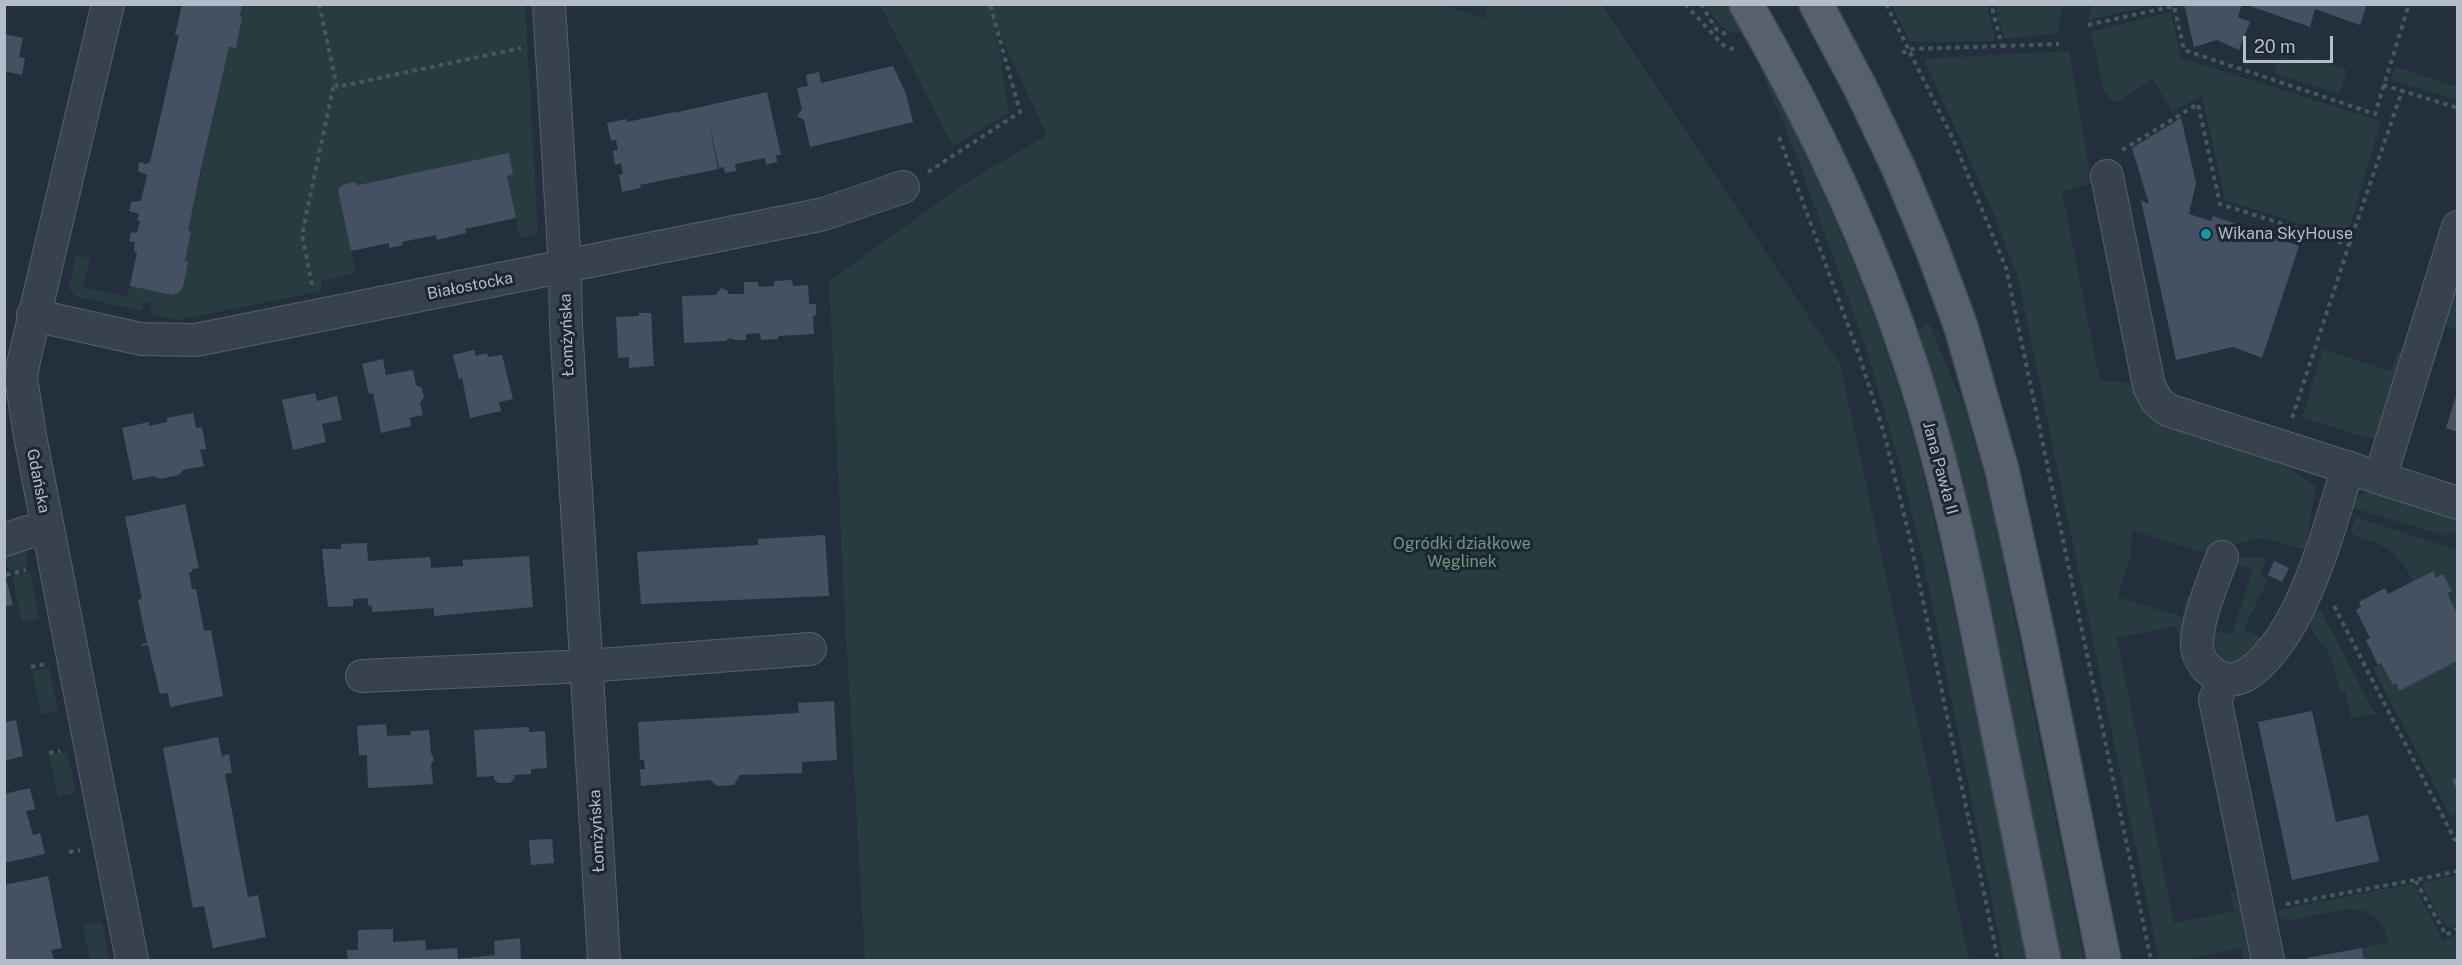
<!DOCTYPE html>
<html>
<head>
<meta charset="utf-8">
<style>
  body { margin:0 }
  #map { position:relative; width:2462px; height:965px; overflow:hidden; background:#242f3e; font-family:"Public Sans",sans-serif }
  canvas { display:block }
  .frame { position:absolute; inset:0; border:6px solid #b4bcc9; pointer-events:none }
  .scale { position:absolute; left:2243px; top:36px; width:90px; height:27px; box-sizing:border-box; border:3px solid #b4bcc9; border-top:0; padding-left:8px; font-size:18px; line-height:21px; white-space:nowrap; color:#b4bcc9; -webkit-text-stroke:4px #1d2633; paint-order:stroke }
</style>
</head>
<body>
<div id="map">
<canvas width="2462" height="965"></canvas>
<div class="frame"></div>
<div class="scale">20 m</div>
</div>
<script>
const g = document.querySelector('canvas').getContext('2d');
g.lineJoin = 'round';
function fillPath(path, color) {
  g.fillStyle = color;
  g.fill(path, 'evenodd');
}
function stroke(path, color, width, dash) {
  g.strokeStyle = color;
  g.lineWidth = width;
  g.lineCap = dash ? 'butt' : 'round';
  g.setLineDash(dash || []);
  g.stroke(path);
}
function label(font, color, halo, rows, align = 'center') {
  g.font = font + ' "Public Sans",sans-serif';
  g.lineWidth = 6;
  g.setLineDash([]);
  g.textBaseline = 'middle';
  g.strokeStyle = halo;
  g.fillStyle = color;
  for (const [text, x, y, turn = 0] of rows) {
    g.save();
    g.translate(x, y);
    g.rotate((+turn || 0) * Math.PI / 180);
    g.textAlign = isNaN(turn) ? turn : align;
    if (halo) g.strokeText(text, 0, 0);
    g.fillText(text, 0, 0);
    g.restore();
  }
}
const green = new Path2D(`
  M1440 4 1484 18 1489 5 1533 7 1602 5 1840 364 1969 960H865L845 619 829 281 961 186 1047 135 996 27 1009 113 953 146 880 5Z
  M242 5H525L538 234 520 238 507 176 513 175 509 154 397 178 394 176 358 185 354 182 342 185 338 190 356 273 321 281 322 291 177 320 150 314 152 304 144 302 142 311 75 296 69 288 76 255 90 258 83 287 127 297 130 286 172 295C185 292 185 274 188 263L185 261 191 231H188L229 47 236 48 242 18 240 16Z
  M1706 5H1727L1743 30 1737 33C1722 32 1714 16 1706 5Z
  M1891 5H1987L1996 41 1910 42Z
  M1995 5H2063L2057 33 2004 39Z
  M2092 5V4L2154 5 2088 20Z
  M2171 12 2181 58 2381 121 2347 235 2343 237 2225 200 2202 96 2172 112 2153 79 2115 103 2104 92 2091 32Z
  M2069 51 2092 183 2062 192 2100 380 2135 384 2152 419 2290 468 2316 487 2305 549 2261 538 2201 552 2132 530 2131 553 2117 597 2182 617 2188 595 2191 599 2185 644 2181 647 2176 626 2117 638 2174 923 2234 911 2230 890 2238 893 2252 960H2244L2241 948 2182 960H2159L2018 278 1993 212 1924 59Z
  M2280 56 2302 63 2304 56 2347 70 2339 94 2274 73Z
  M1763 67C1816 174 1866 282 1901 396 1925 471 1940 548 1957 624 1981 736 2004 848 2026 960H2004L1923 558 1900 465 1867 351 1798 160 1761 69Z
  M2395 67 2457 87 2454 99 2391 80Z
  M2457 280V310L2455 317 2457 319V330L2443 326Z
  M1929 324 1963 404 1989 493 2084 960H2061L2001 663 1965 501 1916 330Z
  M2323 349 2391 371 2398 350 2404 352 2376 440 2302 418Z
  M2374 489 2457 516V531L2445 536 2351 507 2359 495Z
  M2356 517 2457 550V614L2447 593 2452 591 2443 574 2436 578 2432 571 2413 581C2403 564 2396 551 2376 543 2368 540 2360 539 2353 534L2351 530Z
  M24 542 28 567 11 571 10 566 5 567 4 550Z
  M2235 558H2267L2260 574 2268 579 2244 629 2260 637 2261 645C2254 650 2245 660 2237 662 2219 667 2212 643 2214 631L2232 634 2253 570 2233 563Z
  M30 572 39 619 22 622 12 576Z
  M2314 611H2321L2375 714 2351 718 2345 691 2340 692C2337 681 2335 669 2331 658 2324 638 2303 636 2314 611Z
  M2457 661 2458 777 2452 780 2457 791V814L2451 817 2373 668 2381 663 2392 684 2396 683 2399 691Z
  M49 667 58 711 41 714 32 671Z
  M67 751 76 793 58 797 49 755Z
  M2457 875V924L2449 928 2445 926 2422 886 2424 882Z
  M2410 884 2414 885 2443 941 2457 934V960H2364L2362 948 2388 942C2377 878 2297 932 2279 917V911L2283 909Z
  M102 922 109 960H90L83 925Z`);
const building = new Path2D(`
  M182 4H242L240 16 242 17 236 48 229 47 201 169 188 231H191L185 261 188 262 183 287 178 293 172 295 130 286 137 252 134 251 135 242 129 241 131 232 137 233 140 221 137 220 139 214 129 211 131 202 141 201 147 175 138 171 139 162 146 164 150 162 179 35H175Z
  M2184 4H2242L2238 17 2250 22 2239 50 2217 40 2194 47Z
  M2244 4H2367L2360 25 2315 9 2310 27Z
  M4 34 23 38 19 57 25 58 22 75 4 71Z
  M893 66 906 94 913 122 810 147 804 120 797 116 802 109 797 88 808 86 806 75 819 72 821 83Z
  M767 92 781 155H776L777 162 766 165 765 158 735 164 736 171 725 173 724 167 719 168 707 114 718 169 640 185 641 188 622 192 619 175 623 174 621 163 615 165 613 151 618 150 616 140 611 141 607 123 626 119 627 122 674 112V113Z
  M2181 118 2196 183 2189 214 2211 221 2213 216 2299 246 2262 358 2233 347 2176 360 2141 200 2149 204 2132 148Z
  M509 153 513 175 507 176 516 218 465 229 466 233 437 240 436 235 402 242 403 245 389 248V243L351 251 338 190 342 185 354 182 358 185Z
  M792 280 793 286 808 285 809 304H816V315L813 316 814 334 778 336V339L761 340 760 333 746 334V340H735L730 338 725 341 684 343 682 296 716 295 721 288 727 290 729 294H744V282H758L759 287 774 286V281Z
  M639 313H651L654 366 629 368V357L618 358 616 317 639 316Z
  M474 350 476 356 487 353 488 357 502 355 513 399 499 402 501 411 470 418 462 378 459 379 453 355Z
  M383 359 386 375 413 370 416 385 422 388 424 398 420 402 423 415 410 418 411 426 381 433 373 393 369 394 362 364Z
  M315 393 317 401 337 396 342 420 322 424 326 442 293 450 282 400Z
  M2457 393V432L2446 428Z
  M193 413 196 428 202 427 206 449 200 450 204 466 183 470 179 475 160 479 154 476 133 480 122 428 149 422V426L167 422V418Z
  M185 504 199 568 192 569V572L189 573 192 589H196L204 631 211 630 223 696 170 707 168 693 160 694 148 645 142 646V644L147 643 138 600 142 599 125 517Z
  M825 535 829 596 641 604 637 552 758 545V539Z
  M367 543 368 561 430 557 431 568 463 566V560L529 556 533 607 434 616V608L372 612 371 605 368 606V598L353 599V606L328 607 322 549H341V544Z
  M2274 561 2289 568 2282 582 2268 575Z
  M4 571 13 605 4 607Z
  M2433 571 2436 578 2443 574 2452 591 2447 593 2457 614V661L2399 691 2396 683 2393 685 2381 663 2378 665 2366 640 2370 638 2356 610 2361 607 2359 602 2385 588 2388 594Z
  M834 701 837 760 802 762V773L740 775 734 785 717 786 710 780 641 786 640 769H645L644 760H640L638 722 799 713 798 703Z
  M2312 711 2336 822 2368 815 2379 861 2292 880 2258 722Z
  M16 720 23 756 4 761V722Z
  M386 724 387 736 411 735V731L429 730 431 753 434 760 431 764 433 784 368 788 367 755H359L357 726Z
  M529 727V732L545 731 547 768 531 769V774L514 775 515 778 510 783H498L494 779V776L477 777 474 730Z
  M218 737 222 756 229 754 232 773 225 774 248 897 258 895 266 937 213 948 204 906 193 908 163 748Z
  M2457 777V791L2452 780Z
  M30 788 35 809 26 811 33 835 40 833 45 854 4 863V794Z
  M552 839 554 863 531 865 529 840Z
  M48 876 62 948 51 950 54 960H4V885Z
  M393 929V942L425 940 426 950 457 948 458 959 495 955 494 941 520 938 521 960H348L347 950H358V930Z
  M2362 948 2364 960H2307V958Z`);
const path = new Path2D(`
  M319 4 337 87 521 48
  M1685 4 1723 45 1735 50
  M1701 4 1716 29 1727 35
  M1886 4 1953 139 2006 268 2151 960
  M2088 25 2174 6 2184 50 2375 114 2409 4
  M2002 46 2059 44
  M1902 53 1912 49 2002 46 1991 4
  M2383 85 2455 107 2458 101
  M1779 137 1860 358 1884 433 1910 539 1998 960
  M2122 150 2198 104 2220 204 2349 245 2292 418
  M928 172 1020 112 990 4
  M2349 245 2402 91
  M312 285 302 235 333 88 337 87
  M6 575 26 570
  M2334 606 2455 840 2458 839
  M31 667 45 664
  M49 753 60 751
  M69 852 80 850
  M2458 871 2415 880 2446 935 2458 928
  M2286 904 2415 880`);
const minor = new Path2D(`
  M108 4 24 360 21 378 30 436 132 960
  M549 4 565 267 566 325 604 960
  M2107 176 2149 386 2157 401 2168 410 2458 503
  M33 315 141 339 196 340 824 214 903 187
  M2380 478 2458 227
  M4 540 28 532
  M2222 557C2213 582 2197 618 2197 645 2197 654 2202 663 2208 669 2233 694 2258 669 2274 648 2309 605 2332 520 2348 467
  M362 676 587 666 810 649
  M2224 681 2215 699 2268 960`);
const major = new Path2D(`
  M1746 4C1813 120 1870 240 1912 368 1944 465 1965 567 1985 668 2005 765 2024 863 2044 960
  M1816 4 1861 89 1899 169 1933 251 1961 327 2002 470 2038 634 2104 960`);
const markers = [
  [2206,234,6,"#0f9aa8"]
];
const poiNames = [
  ["Wikana SkyHouse",2218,234]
];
const streetNames = [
  ["Białostocka",470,286,-11],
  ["Łomżyńska",567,335,-92],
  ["Jana Pawła II",1940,468,75],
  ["Gdańska",38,481,79],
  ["Łomżyńska",597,831,-93]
];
const parkNames = [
  ["Ogródki działkowe",1462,544],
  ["Węglinek",1462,562]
];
fillPath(green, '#263c3f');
fillPath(building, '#455162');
stroke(minor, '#565f6c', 34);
stroke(major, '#414a57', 36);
stroke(path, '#44595c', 4, [4.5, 4.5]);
stroke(minor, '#38414e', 32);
stroke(major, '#56606e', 33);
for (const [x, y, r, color] of markers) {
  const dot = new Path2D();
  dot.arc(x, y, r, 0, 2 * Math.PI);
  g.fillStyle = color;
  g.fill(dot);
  stroke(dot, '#1d2633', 2);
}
label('16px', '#b4bcc9', '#1d2633', poiNames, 'left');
label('16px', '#b4bcc9', '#1d2633', streetNames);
label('16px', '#6b9a76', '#1d2633', parkNames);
</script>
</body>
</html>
